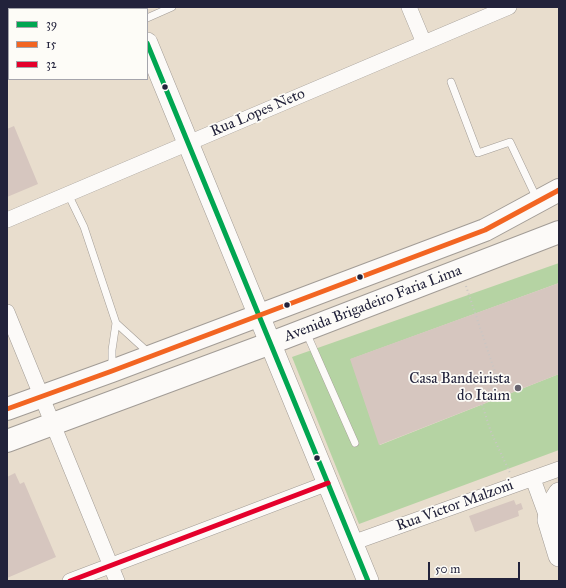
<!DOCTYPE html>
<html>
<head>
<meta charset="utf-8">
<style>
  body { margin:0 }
  #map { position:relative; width:566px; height:588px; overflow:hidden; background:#e8ddcd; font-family:"IM FELL Great Primer",serif }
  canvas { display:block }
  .frame { position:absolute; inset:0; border:8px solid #22223b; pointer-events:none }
  .legend { position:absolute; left:8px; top:8px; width:140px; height:72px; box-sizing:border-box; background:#fdfcf7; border:1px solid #a5a5ac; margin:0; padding:5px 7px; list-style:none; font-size:12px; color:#22223b }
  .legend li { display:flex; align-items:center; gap:8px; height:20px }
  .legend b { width:20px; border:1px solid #a5a5ac }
  .scale { position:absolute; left:428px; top:562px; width:92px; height:18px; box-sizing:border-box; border:2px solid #22223b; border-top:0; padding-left:5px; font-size:12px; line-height:14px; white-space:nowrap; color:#22223b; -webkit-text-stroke:3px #fdfcf7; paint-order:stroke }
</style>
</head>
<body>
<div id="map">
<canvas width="566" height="588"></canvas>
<div class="frame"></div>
<ul class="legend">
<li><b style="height:5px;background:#00a651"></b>39</li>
<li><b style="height:5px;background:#f26522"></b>15</li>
<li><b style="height:5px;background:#e4002b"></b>32</li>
</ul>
<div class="scale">50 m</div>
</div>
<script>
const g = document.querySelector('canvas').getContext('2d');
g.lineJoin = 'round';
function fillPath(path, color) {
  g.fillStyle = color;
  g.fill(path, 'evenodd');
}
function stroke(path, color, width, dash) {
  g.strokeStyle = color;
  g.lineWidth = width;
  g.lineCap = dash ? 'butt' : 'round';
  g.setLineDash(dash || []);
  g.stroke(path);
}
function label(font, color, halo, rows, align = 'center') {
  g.font = font + ' "IM FELL Great Primer",serif';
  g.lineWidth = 3.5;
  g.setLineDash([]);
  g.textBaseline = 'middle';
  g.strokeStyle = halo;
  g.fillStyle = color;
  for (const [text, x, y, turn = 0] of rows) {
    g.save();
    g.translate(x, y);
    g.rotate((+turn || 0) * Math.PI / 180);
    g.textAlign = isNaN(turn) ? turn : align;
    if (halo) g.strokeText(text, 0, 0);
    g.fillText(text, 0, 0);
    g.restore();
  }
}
const green = new Path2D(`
  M559 263V283L351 359 380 445 559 374V450L359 524 292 357Z`);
const building = new Path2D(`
  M14 126 38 184 7 197V129Z
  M559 283V374L379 445 350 359Z
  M15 473 20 484 24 482 56 557 7 578V477Z
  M514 500 516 505 521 503 523 509 518 511 519 516 475 532 469 516Z`);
const path = new Path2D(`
  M466 286 498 381 480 398 491 432 510 473`);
const lane = new Path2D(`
  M147 18 172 7
  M451 82 478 153 510 142 537 199
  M68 194 84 227 116 323 112 350V369
  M116 323 150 354
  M306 332 355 443`);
const street = new Path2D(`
  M409 7 424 43
  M55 9 60 7
  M7 29 9 28
  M7 220 509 7
  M7 312 117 581
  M533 479 548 520
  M352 543 559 469
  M70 581 328 483`);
const secondary = new Path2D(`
  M132 7 133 9
  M147 43 368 581
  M559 493 550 507 548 520 559 556`);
const highway = new Path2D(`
  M7 409 112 371 485 230 559 190
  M7 441 271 343 559 232`);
const bus1 = new Path2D(`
  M147 43 368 581`);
const bus2 = new Path2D(`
  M7 409 112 371 485 230 559 190`);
const bus3 = new Path2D(`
  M70 581 328 483`);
const markers = [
  [165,87,3.5,"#22223b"],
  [360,277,3.5,"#22223b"],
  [287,305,3.5,"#22223b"],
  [518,388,4,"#67636e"],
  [317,458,3.5,"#22223b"]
];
const streetNames = [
  ["Rua Lopes Neto",258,113,-23],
  ["Avenida Brigadeiro Faria Lima",373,304,-21],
  ["Rua Victor Malzoni",455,506,-20]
];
const poiNames = [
  ["Casa Bandeirista",510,379],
  ["do Itaim",510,396]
];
fillPath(green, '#b5d3a3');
fillPath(building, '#d6c6bf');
stroke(lane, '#a29c96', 8);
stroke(street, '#a29c96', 16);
stroke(secondary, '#a29c96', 22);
stroke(highway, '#a29c96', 24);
stroke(path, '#c9c6c4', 2, [1, 3]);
stroke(lane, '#fcfaf8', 7);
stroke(street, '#fcfaf8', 15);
stroke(secondary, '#fcfaf8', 21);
stroke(highway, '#fcfaf8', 22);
stroke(bus1, '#00a651', 5);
stroke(bus2, '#f26522', 5);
stroke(bus3, '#e4002b', 5);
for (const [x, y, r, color] of markers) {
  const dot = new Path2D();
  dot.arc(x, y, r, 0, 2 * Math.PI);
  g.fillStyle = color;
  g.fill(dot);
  stroke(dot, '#fdfcf7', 1.5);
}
label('15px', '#22223b', '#fdfcf7', streetNames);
label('15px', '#22223b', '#fdfcf7', poiNames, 'right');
</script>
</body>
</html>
